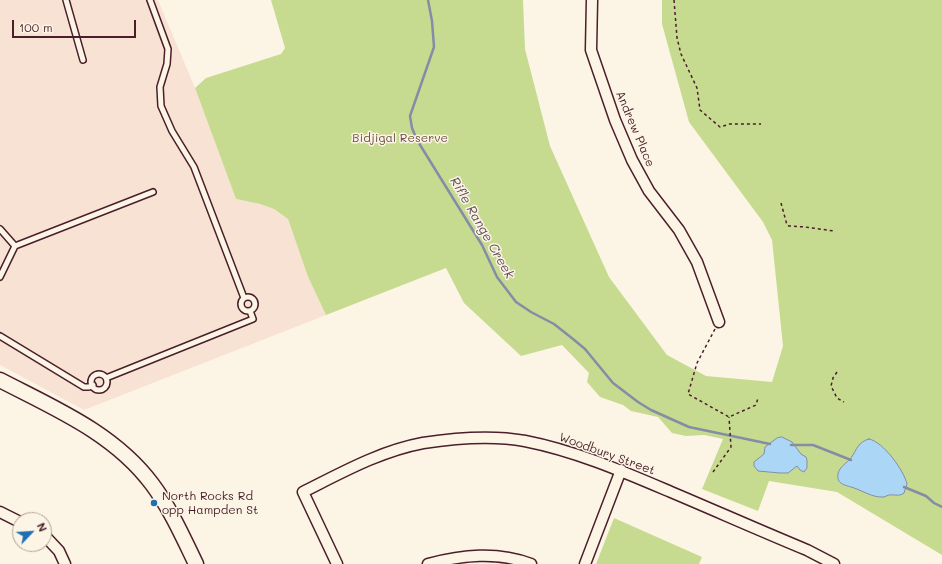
<!DOCTYPE html>
<html>
<head>
<meta charset="utf-8">
<style>
  body { margin:0 }
  #map { position:relative; width:942px; height:564px; overflow:hidden; background:#fcf5e5; font-family:Mali,sans-serif }
  canvas { display:block }
  .north { position:absolute; left:12px; top:512px; width:40px; height:40px; box-sizing:border-box; background:#fcf5e5; border:1px solid #b59f9b; border-radius:50%; rotate:65deg; font-size:11px; font-weight:700; line-height:16px; text-align:center; color:#4a1f2b }
  .north::after { content:''; display:block; margin:auto; width:14px; height:18px; background:#1f6fb2; clip-path:polygon(50% 0,100% 100%,50% 72%,0 100%) }
  .scale { position:absolute; left:12px; top:20px; width:124px; height:18px; box-sizing:border-box; border:2px solid #4a1f2b; border-top:0; padding-left:5px; font-size:12px; line-height:14px; white-space:nowrap; color:#4a1f2b; -webkit-text-stroke:3px #fcf5e5; paint-order:stroke }
</style>
</head>
<body>
<div id="map">
<canvas width="942" height="564"></canvas>
<div class="north">N</div>
<div class="scale">100 m</div>
</div>
<script>
const g = document.querySelector('canvas').getContext('2d');
g.lineJoin = 'round';
function fillPath(path, color) {
  g.fillStyle = color;
  g.fill(path, 'evenodd');
}
function stroke(path, color, width, dash) {
  g.strokeStyle = color;
  g.lineWidth = width;
  g.lineCap = dash ? 'butt' : 'round';
  g.setLineDash(dash || []);
  g.stroke(path);
}
function label(font, color, halo, rows, align = 'center') {
  g.font = font + ' Mali,sans-serif';
  g.lineWidth = 3;
  g.setLineDash([]);
  g.textBaseline = 'middle';
  g.strokeStyle = halo;
  g.fillStyle = color;
  for (const [text, x, y, turn = 0] of rows) {
    g.save();
    g.translate(x, y);
    g.rotate((+turn || 0) * Math.PI / 180);
    g.textAlign = isNaN(turn) ? turn : align;
    if (halo) g.strokeText(text, 0, 0);
    g.fillText(text, 0, 0);
    g.restore();
  }
}
const built = new Path2D(`
  M0 0H158L195 88 236 199 260 204 274 209 288 219 308 277 326 315 84 410 0 365Z`);
const green = new Path2D(`
  M271 0H523L525 49 550 146 609 277 667 355 706 376 772 382 783 346 772 240 763 222 689 122 662 24V0H942V555L837 492 769 481 758 511 702 489 723 439 704 435 686 436 672 433 658 417 631 411 623 405 600 397 587 382 589 373 562 345 521 356 464 303 446 268 326 315 308 277 288 219 274 209 260 204 236 199 195 88 206 78 281 54 285 48Z
  M614 518 702 557 699 564H596Z`);
const water = new Path2D(`
  M782 437 792 442 801 454 806 457 807 460V468L804 472 800 470 797 466 788 473H780L758 471 754 466V462L764 454 765 447 777 438Z
  M869 439C884 442 904 471 907 484L904 493C900 496 897 495 893 495 889 494 887 496 884 497 872 498 862 490 851 487 845 485 836 484 838 474 839 467 847 463 851 458 857 449 858 442 869 439Z`);
const stream = new Path2D(`
  M428 0 432 21 434 47 410 116 412 128 417 140 482 245 497 277 516 302 531 312 554 324 573 339 585 349 613 383 638 402 651 410 689 427 770 444
  M791 445H813L851 460
  M904 487 926 496 934 503 942 507`);
const path = new Path2D(`
  M674 0 677 38 681 54 697 88 700 110 720 127 730 124H761
  M781 203 787 225 789 226 805 227 834 231
  M715 329 697 363 688 394 729 417 756 405 758 398
  M837 372 833 378 831 386 837 398 844 402
  M713 472 731 447 729 417`);
const service = new Path2D(`
  M66 0 83 60
  M150 0 168 49 167 64 160 87 161 106 172 131 194 167 244 298
  M0 229 15 246
  M0 277 15 246 153 192
  M241 304a7 7 0 1 1 14 0a7 7 0 1 1-14 0Z
  M0 336 84 387H89L93 385
  M91 382a8 8 0 1 1 16 0a8 8 0 1 1-16 0Z
  M106 378 253 319 250 311`);
const minor = new Path2D(`
  M592 0 591 50 615 120 632 160 649 191 679 230 697 262 719 322
  M0 512 20 522
  M44 535 59 551 65 564
  M337 564 303 492C341 473 380 451 423 443 455 438 493 435 525 441 576 451 624 472 671 492 716 511 761 531 807 550L834 564
  M428 564C462 555 497 551 531 564
  M585 564 621 470`);
const secondary = new Path2D(`
  M0 380C54 408 114 433 152 484 170 508 183 537 196 564`);
const markers = [
  [154,503,4,"#1f6fb2"]
];
const streetNames = [
  ["Andrew Place",635,129,67],
  ["Woodbury Street",607,454,20]
];
const parkNames = [
  ["Bidjigal Reserve",400,138]
];
const poiNames = [
  ["North Rocks Rd",162,496],
  ["opp Hampden St",162,510]
];
const waterNames = [
  ["Rifle Range Creek",482,228,60]
];
fillPath(built, '#f8e2d4');
fillPath(green, '#c7db90');
fillPath(water, '#abd6f6');
stroke(water, '#848da5', 1);
stroke(stream, '#848da5', 2.5);
stroke(service, '#4a1f2b', 8);
stroke(minor, '#4a1f2b', 13);
stroke(secondary, '#4a1f2b', 17);
stroke(path, '#4a1f2b', 1.5, [3, 3]);
stroke(service, '#fcf5e5', 5);
stroke(minor, '#fcf5e5', 10);
stroke(secondary, '#fcf5e5', 14);
for (const [x, y, r, color] of markers) {
  const dot = new Path2D();
  dot.arc(x, y, r, 0, 2 * Math.PI);
  g.fillStyle = color;
  g.fill(dot);
  stroke(dot, '#fcf5e5', 1.5);
}
label('12px', '#4a1f2b', '#fcf5e5', streetNames);
label('12px', '#694e44', '#fcf5e5', parkNames);
label('12px', '#4a1f2b', '#fcf5e5', poiNames, 'left');
label('italic 13px', '#624d5e', '#fcf5e5', waterNames);
</script>
</body>
</html>
